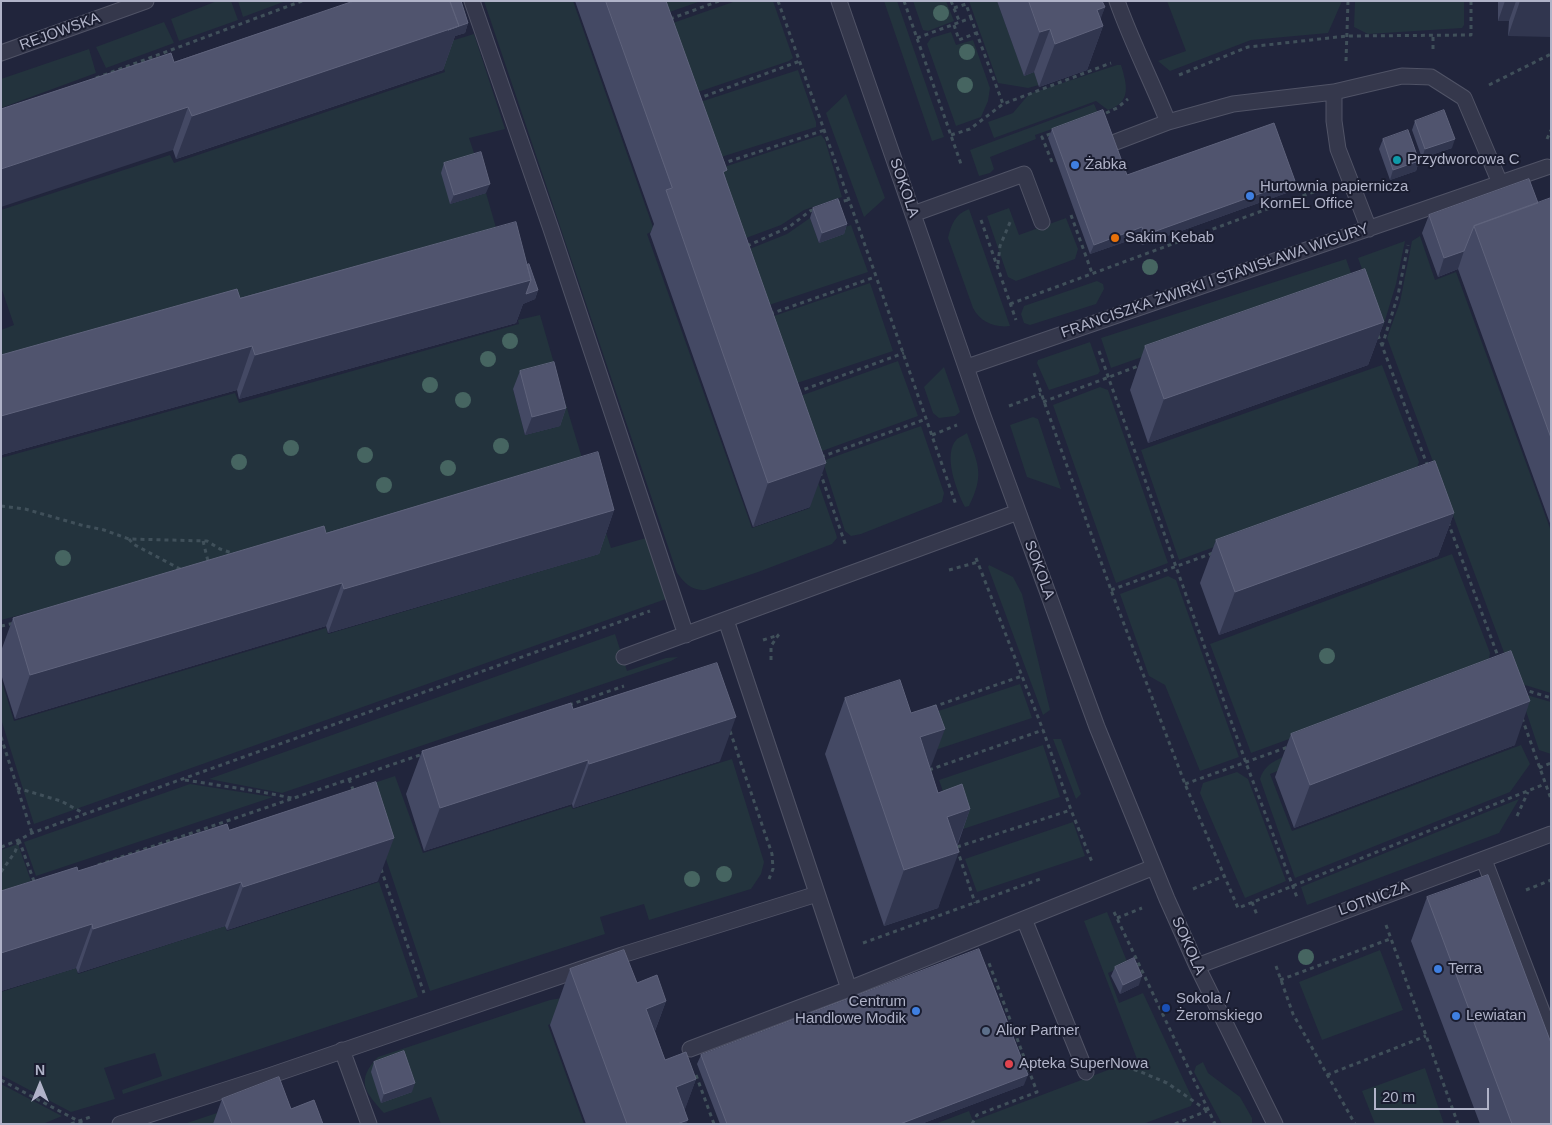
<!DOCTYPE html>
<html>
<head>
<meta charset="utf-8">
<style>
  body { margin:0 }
  #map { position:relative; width:1552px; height:1125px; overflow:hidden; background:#21253c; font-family:Helvetica,sans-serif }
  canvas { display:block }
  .frame { position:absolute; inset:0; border:2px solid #b0b3c8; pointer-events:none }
  .north { position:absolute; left:15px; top:1060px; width:50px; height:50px; -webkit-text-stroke:4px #1a1d30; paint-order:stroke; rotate:0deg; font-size:14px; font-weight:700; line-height:20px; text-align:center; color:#b0b3c8 }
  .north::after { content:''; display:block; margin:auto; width:18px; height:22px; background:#b0b3c8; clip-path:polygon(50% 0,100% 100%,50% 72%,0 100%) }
  .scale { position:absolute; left:1374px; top:1088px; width:115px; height:22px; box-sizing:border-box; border:2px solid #b0b3c8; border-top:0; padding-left:6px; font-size:15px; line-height:18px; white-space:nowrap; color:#b0b3c8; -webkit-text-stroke:4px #1a1d30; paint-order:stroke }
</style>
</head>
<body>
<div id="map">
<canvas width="1552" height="1125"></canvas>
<div class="frame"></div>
<div class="north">N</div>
<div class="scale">20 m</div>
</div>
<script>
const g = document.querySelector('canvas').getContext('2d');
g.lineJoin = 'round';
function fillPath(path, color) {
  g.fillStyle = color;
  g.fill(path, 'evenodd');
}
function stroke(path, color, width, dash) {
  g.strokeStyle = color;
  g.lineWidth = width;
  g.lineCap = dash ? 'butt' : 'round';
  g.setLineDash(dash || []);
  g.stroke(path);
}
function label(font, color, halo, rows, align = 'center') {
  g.font = font + ' Helvetica,sans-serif';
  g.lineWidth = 4;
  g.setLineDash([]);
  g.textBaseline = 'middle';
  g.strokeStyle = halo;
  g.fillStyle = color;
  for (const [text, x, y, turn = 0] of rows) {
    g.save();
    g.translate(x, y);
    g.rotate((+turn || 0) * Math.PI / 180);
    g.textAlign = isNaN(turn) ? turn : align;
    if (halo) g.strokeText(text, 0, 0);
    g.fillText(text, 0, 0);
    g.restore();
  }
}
const green = new Path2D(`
  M217 1H231L238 20 179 41 171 19Z
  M238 1H286L243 17Z
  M484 1H573L654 230 647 234 752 528 810 508 798 473 813 468 836 534 837 538 832 544 758 572 705 590C690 590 685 583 677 573Z
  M654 1H701L661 15Z
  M736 1H773L793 58 789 61 698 92 667 25Z
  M884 1H897L944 137 932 141Z
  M913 1H946L954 21 928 31 923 30Z
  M969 1H997L1024 75 1034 72 1039 85 1028 88 998 83Z
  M1167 1H1342L1328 33 1251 40 1170 71 1158 61 1186 51Z
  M1355 1H1464V25L1462 28 1368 34 1354 27Z
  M164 22 174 43 106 68 96 47Z
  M951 32 956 45 973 40 990 88 988 101 981 117 956 126 927 44 931 38Z
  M474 34 505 129 469 138 477 162 450 204 486 193 499 238 1 362V330L14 325 1 287V210L170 155 174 163 445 72 438 45Z
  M89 49 96 73 1 108V79Z
  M1117 65H1121C1127 85 1132 102 1108 110L1096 101 994 138 988 122 1013 113 1029 94Z
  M798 70 816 122V127L718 158 694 104Z
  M846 94 885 198 864 217 826 113Z
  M1094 104 1098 113 1035 135 1036 139 990 157 994 169 990 173 979 176 970 150Z
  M821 135 825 140 842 197 804 210 781 225 746 238 718 169Z
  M1009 208 1019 235 1066 218 1078 249 1075 259 1016 281 1008 277 987 216Z
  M969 209 1010 326C995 328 980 322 973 308L948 238C951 225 955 214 969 209Z
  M810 218 819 243 842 228 851 225 868 272 766 306 747 250 787 234Z
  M1420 236 1435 280 1456 272 1551 531V693L1515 682 1387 338 1400 302 1412 241Z
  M1405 241 1396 284 1383 327 1358 258Z
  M1346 259 1351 273 1345 285 1111 368 1101 338Z
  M1097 281 1103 284 1104 289 1096 304 1030 325 1024 323 1021 314 1024 306Z
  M870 283 893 351 794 384 771 317Z
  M540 315 558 377 513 389 525 435 560 426 555 409 566 405 585 468 1 620V458L235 393 239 403 519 324 518 320Z
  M1090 342 1100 371 1098 374 1049 390 1037 363 1038 360Z
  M898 361 918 416 822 451 817 450 799 401 803 395Z
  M1382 365 1419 462 1415 473 1179 560 1141 450Z
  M944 367 960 412 955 416 939 418 933 413 924 387Z
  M1100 387 1108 390 1168 563 1116 583 1053 405Z
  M1033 417 1038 419 1061 489 1027 477 1010 425Z
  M921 426 944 493 942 502 861 534 851 536 845 531 823 462 828 459Z
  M967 433C978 465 985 474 969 506L965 507C957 492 942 454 957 439 960 437 964 435 967 433Z
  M589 481 611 548 646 538 666 599 34 824 1 719V679L14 721 326 628 328 634 599 554 580 483Z
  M1452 554 1490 653 1488 666 1251 753 1210 644Z
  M989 565 1013 577 1022 594 1050 710 1043 715 988 567Z
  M1168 576 1176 580 1239 757 1200 771 1165 685 1149 676 1120 594Z
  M615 634 627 671 666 658 678 657 671 661 282 793 209 779Z
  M1020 684 1032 718 929 752 917 718Z
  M1520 693 1551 702V754L1539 750Z
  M1053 739H1061L1081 794 1076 799Z
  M1043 745 1060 797 957 831 939 780Z
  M1521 745 1530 764 1510 792 1295 878 1260 779C1266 760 1284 757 1301 751L1309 759 1270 774 1292 831Z
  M732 759 764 862 761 874 751 889 649 920 644 904 600 917 605 934 430 991 362 787 395 776 423 853 571 806 573 809Z
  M1237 772 1248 779 1286 881 1245 898 1200 793 1203 783Z
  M190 784 273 797 36 876 24 842Z
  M1519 799 1499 833 1307 905 1301 887Z
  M1073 822 1085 856 977 892 965 859Z
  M18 844 31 881 1 891V850Z
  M379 882 418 997 123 1094 122 1090 162 1076 155 1053 104 1068 115 1099 71 1112 1 1075V992L76 968 78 974 225 926 227 931Z
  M1107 912 1128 964 1108 973 1119 1003 1143 993 1193 1100 1191 1106 1143 1124H935L969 1111 973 1121 1137 1059 1084 921Z
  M1380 950 1403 1010 1322 1040 1299 982Z
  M592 993 605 1004 548 1025 584 1124H441L431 1097 384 1113C365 1092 355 1081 378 1057L550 1000Z
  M1203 1062 1208 1073 1240 1097 1252 1118V1124H1222L1194 1072 1196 1066Z
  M1425 1068 1444 1124H1375L1362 1091Z
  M1 1084 62 1116 43 1124H1Z
  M226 1110 277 1124H184Z`);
const path = new Path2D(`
  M778 1C838 169 898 337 956 505
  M904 1 962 167
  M951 1 960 23
  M954 8 966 4 971 18
  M670 19 719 1
  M954 25 959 40 976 33
  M917 38 971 18 1003 104
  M1433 49V36
  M1346 61 1348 1
  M1179 75 1248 47 1347 36 1471 35V1
  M96 78 302 1
  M1489 85 1551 54
  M697 99 800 61
  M1106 113 1117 108 1128 99
  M951 135 970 129 1003 104 1111 63
  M1547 139 1551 130
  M1052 162 1042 137 1053 133
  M721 164 825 130
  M836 203 848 200
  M1071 215 1092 273
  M981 220 1016 320
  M747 246 789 227 810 211 816 209
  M998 264 1000 246 1011 220
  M1010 304 1324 188
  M770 314 875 277
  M1378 335 1428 467
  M1382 346 1398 295 1408 245
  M1099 351 1246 763 1298 900
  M1034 373 1111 590 1185 784 1238 908 1545 784
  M797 392 904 353
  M1043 402 1141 365
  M1009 406 1041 394
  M932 435 957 425
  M821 457 926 419
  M820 472 846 546
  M1 506 25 509 81 525 104 530 129 539 207 541 220 549 235 554
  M1448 522 1499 659
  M129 539 133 544 184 571
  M203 541 209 565
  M976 558 1043 730 1071 810 1092 862
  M949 570 978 562
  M1111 590 1213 553
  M1 626 15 623
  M763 640 779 635
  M771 660V646L779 634
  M1522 689 1551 698
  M569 705 624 686
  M933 707 1022 676
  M1522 718 1551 799
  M730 731 772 854 773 869 769 879
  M1 737 32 833
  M1539 768 1551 763
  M929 770 1043 730
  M349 779 354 792
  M185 780 256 791 292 798
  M1185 784 1288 747
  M17 788 61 801 85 814
  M1517 816 1528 792
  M19 840 35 884
  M1 847 19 840 32 833 650 611
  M957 847 1071 810
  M957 849 975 903
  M98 865 423 754
  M381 869 424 993
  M1 872 15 852 19 841
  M1193 889 1224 876
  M1526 890 1551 880
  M1252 902 1257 915
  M1114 912 1215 1124
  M1117 918 1142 908
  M1386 925 1458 1124
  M863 943 1043 878
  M1276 966 1293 1014 1355 1124
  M1280 980 1390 939
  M1111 1064 1114 1063 1141 1072 1167 1083 1208 1111
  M696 1075 714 1124
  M1327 1075 1426 1036
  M1 1080 84 1124
  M71 1124 93 1116
  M972 1124 977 1115 1037 1092 989 963
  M1175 1124 1207 1111`);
const minor = new Path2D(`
  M472 1 551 229 686 635
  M839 1 983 416 1097 727 1167 899 1197 966 1275 1124
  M1117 1C1132 43 1152 82 1168 122L1233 104 1334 92V121L1338 149 1369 229
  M1 53 146 1
  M1334 92 1402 76 1431 77 1464 98 1500 183
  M1113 143 1168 122
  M913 214 1024 174 1042 222
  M967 367 1547 167
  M726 620 849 989
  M624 657 1018 512
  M1484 860 1551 1035
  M1024 919 1086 1072
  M1197 966 1551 834
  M690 1049 849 989 1154 867
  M342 1050 369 1124
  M120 1124 269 1076 622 955 817 894`);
const trees = [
  [941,13],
  [967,52],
  [965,85],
  [1150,267],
  [510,341],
  [488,359],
  [430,385],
  [463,400],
  [501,446],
  [291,448],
  [365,455],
  [239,462],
  [448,468],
  [384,485],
  [63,558],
  [1327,656],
  [724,874],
  [692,879],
  [1306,957]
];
const wall = new Path2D(`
  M575 1H666L725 176 810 507 753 527 650 234 654 224Z
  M997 1H1102L1105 7 1100 19 1103 26 1087 70 1039 87 1034 72 1024 76Z
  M1498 1H1551L1508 36 1509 21H1498Z
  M468 23 465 33 455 36 443 70 176 159 173 150 174 62Z
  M1415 121 1452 148 1422 158 1412 130Z
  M1052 129 1127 175 1292 191 1142 245 1139 237 1090 254 1048 138Z
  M1383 139 1419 161 1416 171 1390 180 1379 149Z
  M444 163 486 193 450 204 441 173Z
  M1551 198V526L1458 269 1438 277 1422 233 1429 215 1538 203Z
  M813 208 847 224 844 234 819 243 810 218Z
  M527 265 538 290 535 299 523 304 516 323 239 399 237 390 1 455V355L240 298Z
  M1384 322 1368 365 1148 443 1130 390 1145 346Z
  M520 371 566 408 560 426 525 435 513 389Z
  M614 510 599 554 328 633 326 626 15 719 1 674V651L13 618 326 533Z
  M1454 513 1438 556 1219 635 1200 583 1216 540Z
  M845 698 930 768 938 793 970 809 957 847 938 908 884 926 825 754Z
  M573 709 720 761 573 808 572 804 424 851 406 794 422 751Z
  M1291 734 1515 745 1294 828 1275 777Z
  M229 830 378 881 227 930 225 926 78 973 76 968 1 991V891L78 871Z
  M1427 897 1551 1124H1480L1411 941Z
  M1115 967 1139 985 1120 994 1111 976Z
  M570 969 637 983 666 1001 655 1031 665 1060 696 1079 684 1111 686 1124H586L550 1025Z
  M701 1055 1024 1085 921 1124H720L697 1064Z
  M374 1062 412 1092 381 1103 371 1072Z
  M222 1099 323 1124H213Z`);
const shadedWall = new Path2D(`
  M1505 1H1516L1509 21H1498Z
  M1520 1H1551V37L1508 36Z
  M1105 7 1097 29 1103 26 1087 70 1039 87 1055 44 1097 10Z
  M468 23 465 33 455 36 443 70 176 159 192 116Z
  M1050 29 1034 72 1024 76 1040 32Z
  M188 107 173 150 1 207V169Z
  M1455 139 1452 148 1422 158 1425 149Z
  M1419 161 1416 171 1390 180 1393 170Z
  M1295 181 1292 191 1142 245 1145 235Z
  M490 184 486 193 450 204 454 195Z
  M847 224 844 234 819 243 822 233Z
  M1142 227 1139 237 1090 254 1094 245Z
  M1464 251 1458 269 1438 277 1444 258Z
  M531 280 538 290 535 299 523 304 516 323 239 399 255 355Z
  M1384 322 1368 365 1148 443 1164 399Z
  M252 346 237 390 1 455V416Z
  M566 408 560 426 525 435 532 417Z
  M826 463 810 507 753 527 768 483Z
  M614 510 599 554 328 633 344 589Z
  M1454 513 1438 556 1219 635 1235 592Z
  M342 583 326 626 15 719 30 675Z
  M1530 701 1515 745 1294 828 1310 785Z
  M736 717 720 761 573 808 589 764Z
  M945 729 924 785 920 737Z
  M588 760 572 804 424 851 440 808Z
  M970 809 954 853 959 852 938 908 884 926 904 870 947 817Z
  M394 838 378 881 227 930 243 887Z
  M241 882 225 926 78 973 93 929Z
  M92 924 76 968 1 991V953Z
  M1142 976 1139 985 1120 994 1123 985Z
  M666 1001 645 1057 646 1009Z
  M1028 1075 1024 1085 921 1124H900Z
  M696 1079 680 1123 688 1120 686 1124H662L676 1087Z
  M415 1083 412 1092 381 1103 384 1094Z`);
const building = new Path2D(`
  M354 1H450L459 26 192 116 188 107 1 169V109L171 53 174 62Z
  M451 1H461L468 23 448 30 459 26 450 2Z
  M606 1H666L727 170 723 172 826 463 768 483 666 190 672 188Z
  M1029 1H1102L1105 7 1097 10 1103 26 1055 44 1050 29 1040 32Z
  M1103 110 1127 175 1274 123 1295 181 1145 235 1142 227 1094 245 1052 129Z
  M1444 110 1455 139 1425 149 1415 121Z
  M1408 130 1419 161 1393 170 1383 139Z
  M481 152 490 184 454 195 444 163Z
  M1529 179 1538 203 1474 226 1464 251 1444 258 1429 215Z
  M1551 198V438L1474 226Z
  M838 199 847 224 822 233 813 208Z
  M516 222 531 280 255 355 252 346 1 416V355L237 289 240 298Z
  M529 264 538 290 526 294 531 280 527 265Z
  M1365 269 1384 322 1164 399 1145 346Z
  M554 362 566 408 532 417 520 371Z
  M598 452 614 510 344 589 342 583 30 675 13 618 324 526 326 533Z
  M1435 461 1454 513 1235 592 1216 540Z
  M1511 651 1530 701 1310 785 1291 734Z
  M717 663 736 717 589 764 588 760 440 808 422 751 571 703 573 709Z
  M900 680 911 713 936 705 945 729 920 737 938 793 962 784 970 809 947 817 959 852 904 870 845 698Z
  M376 782 394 838 243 887 241 882 93 929 92 924 1 953V891L77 867 78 871 227 824 229 830Z
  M1488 875 1551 1043V1124H1512L1427 897Z
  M979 949 1028 1075 900 1124H727L701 1055Z
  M624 950 637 983 657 975 666 1001 646 1009 665 1060 686 1052 696 1079 676 1087 688 1120 677 1124H627L570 969Z
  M1134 958 1142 976 1123 985 1115 967Z
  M404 1051 415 1083 384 1094 374 1062Z
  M279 1077 291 1109 314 1100 323 1124H232L222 1099Z`);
const markers = [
  [1397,160,5,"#0f9aa8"],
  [1075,165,5,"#3f7fe0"],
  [1250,196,5,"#3f7fe0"],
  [1115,238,5,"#e8710a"],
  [1438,969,5,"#3f7fe0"],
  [1166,1008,5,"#1a4fb4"],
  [916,1011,5,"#3f7fe0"],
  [1456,1016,5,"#3f7fe0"],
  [986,1031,5,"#5c6f8a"],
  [1009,1064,5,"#e0444e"]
];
const streetNames = [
  ["REJOWSKA",60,32,-20],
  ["SOKOLA",904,188,71],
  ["FRANCISZKA ŻWIRKI I STANISŁAWA WIGURY",1215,281,-19],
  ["SOKOLA",1039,570,70],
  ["LOTNICZA",1374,899,-20],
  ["SOKOLA",1188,946,66]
];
const poiNames = [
  ["Przydworcowa C",1407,160],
  ["Żabka",1085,165],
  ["Hurtownia papiernicza",1260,187],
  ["KornEL Office",1260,204],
  ["Sakim Kebab",1125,238],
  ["Terra",1448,969],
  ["Sokola /",1176,999],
  ["Żeromskiego",1176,1016],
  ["Centrum",906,1002,"right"],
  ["Handlowe Modik",906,1019,"right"],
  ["Lewiatan",1466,1016],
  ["Alior Partner",996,1031],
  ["Apteka SuperNowa",1019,1064]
];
fillPath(green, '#23333d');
stroke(minor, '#505366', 17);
stroke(path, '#40505a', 3, [4, 4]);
stroke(minor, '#35384c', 15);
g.fillStyle = '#466561';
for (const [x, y] of trees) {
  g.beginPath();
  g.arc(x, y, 8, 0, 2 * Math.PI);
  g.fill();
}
fillPath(wall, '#444964');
fillPath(shadedWall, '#31364f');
fillPath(building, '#50546e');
stroke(building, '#5f637c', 1);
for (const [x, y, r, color] of markers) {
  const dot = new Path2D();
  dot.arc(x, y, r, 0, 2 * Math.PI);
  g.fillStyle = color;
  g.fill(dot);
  stroke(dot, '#1a1d30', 2);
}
label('15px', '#b0b3c8', '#1a1d30', streetNames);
label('15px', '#b0b3c8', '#1a1d30', poiNames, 'left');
</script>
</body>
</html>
